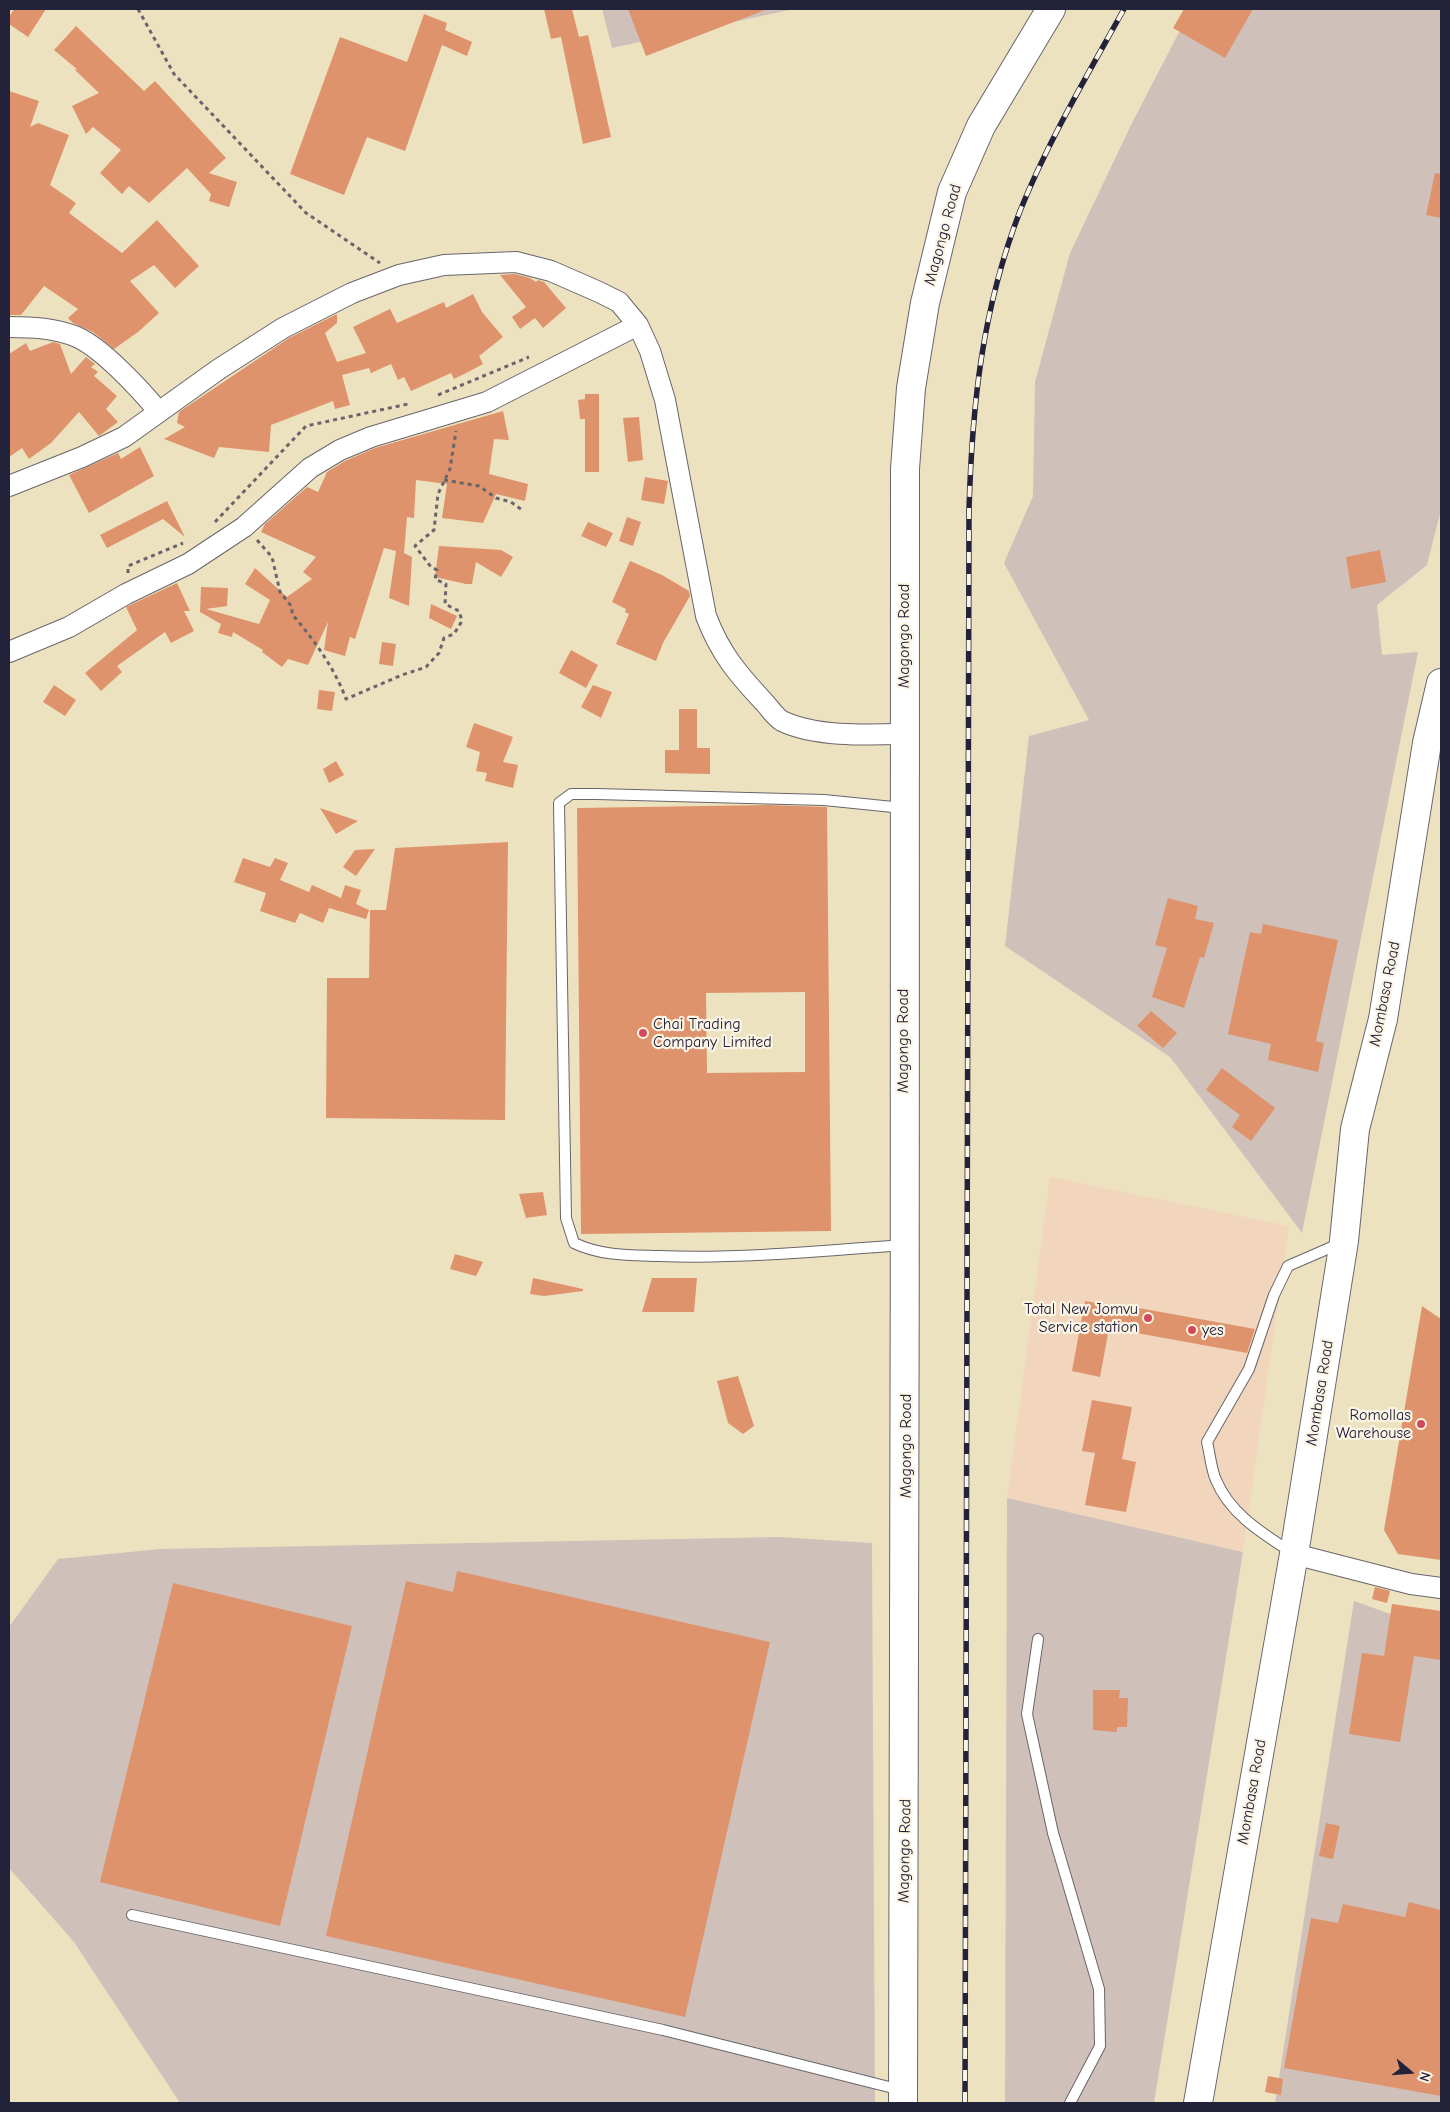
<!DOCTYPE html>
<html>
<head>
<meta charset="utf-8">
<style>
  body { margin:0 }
  #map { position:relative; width:1450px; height:2112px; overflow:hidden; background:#ede2c0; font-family:"Comic Neue",sans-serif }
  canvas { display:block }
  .frame { position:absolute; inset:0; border:10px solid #22223b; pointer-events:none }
  .north { position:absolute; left:1385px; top:2047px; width:50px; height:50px; -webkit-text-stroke:4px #fcf5e5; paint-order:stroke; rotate:108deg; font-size:14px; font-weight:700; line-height:20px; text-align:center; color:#22223b }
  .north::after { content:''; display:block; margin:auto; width:18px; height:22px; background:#22223b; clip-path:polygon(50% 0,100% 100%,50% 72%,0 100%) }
</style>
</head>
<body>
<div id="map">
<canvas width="1450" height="2112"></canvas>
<div class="frame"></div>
<div class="north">N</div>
</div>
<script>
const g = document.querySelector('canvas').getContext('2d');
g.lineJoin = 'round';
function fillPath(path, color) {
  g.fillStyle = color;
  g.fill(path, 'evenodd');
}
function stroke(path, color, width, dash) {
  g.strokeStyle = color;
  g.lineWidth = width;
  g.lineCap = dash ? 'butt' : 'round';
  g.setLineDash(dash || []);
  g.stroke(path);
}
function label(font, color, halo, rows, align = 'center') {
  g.font = font + ' "Comic Neue",sans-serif';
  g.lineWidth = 4.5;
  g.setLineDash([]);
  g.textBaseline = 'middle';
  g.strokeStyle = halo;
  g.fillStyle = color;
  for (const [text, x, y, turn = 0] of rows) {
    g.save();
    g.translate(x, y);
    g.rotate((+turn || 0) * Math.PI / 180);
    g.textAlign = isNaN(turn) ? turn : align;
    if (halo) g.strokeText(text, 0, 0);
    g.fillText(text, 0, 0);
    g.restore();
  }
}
const built = new Path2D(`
  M1050 1177 1289 1226 1243 1552 1007 1498Z`);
const industrial = new Path2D(`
  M602 9H794L612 48Z
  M1191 9H1441V510L1427 565 1377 605 1382 655 1418 652 1302 1233 1170 1057 1005 946 1029 736 1089 720 1004 563 1033 496 1035 382 1070 253 1132 123Z
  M1007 1498 1243 1552 1154 2103H1005Z
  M779 1537 872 1543 875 2103H180L74 1942 9 1868V1627L58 1559 160 1549Z
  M1354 1601 1441 1632V2103H1275Z`);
const building = new Path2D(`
  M14 9H46L28 37 9 24V17Z
  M544 9H572L579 37 588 35 611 137 583 144 561 37 551 39Z
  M628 9H765V10L646 56Z
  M1184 9H1253L1225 58 1173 28Z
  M424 14 447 23 445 30 472 42 467 56 442 45 405 151 367 137 344 195 290 174 340 37 407 62Z
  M76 26 144 91 155 81 226 158 209 173 237 182 229 207 209 201 211 194 187 168 149 203 129 186 122 194 100 173 121 150 93 127 86 134 72 106 99 93 74 69 78 70 54 50Z
  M9 91 39 101 30 127 38 123 69 135 50 185 76 203 69 213 122 253 157 220 199 266 175 288 154 265 130 281 159 313 138 332 114 349 93 332 73 323 68 318 78 309 44 286 21 315H9Z
  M1435 173 1441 174V218L1426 215Z
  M515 274 530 278 536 282 538 280 544 282 566 308 543 328 535 318 520 329 512 317 526 307 500 275Z
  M473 294 482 312 503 337 479 356 483 364 468 372 454 379 451 373 411 391 404 377 398 380 391 364 371 373 369 368 342 375 350 405 335 409 333 401 271 425 269 452 219 447 214 458 164 439 185 427 177 423 179 412 289 338 337 314V323L325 333 337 362 366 353 353 327 390 309 397 323 444 302 446 308Z
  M53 342 60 344 71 374 86 357 95 364 91 367 98 372 94 376 117 396 106 409 118 422 99 436 79 412 51 443 29 459 22 448 9 457V354L26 343 30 351Z
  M585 394H599V472H585V419H580L578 400 585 399Z
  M503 411 509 440 494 439 489 474 528 484 525 501 496 494 483 523 442 518 447 484 416 480 414 518 407 517 404 553 412 557 409 606 389 598 396 551 384 548 355 639 350 637 345 656 324 650 328 622 308 665 288 659 282 667 262 652 263 650 233 632 232 637 218 633 221 624 200 612 201 587 228 588 227 606 206 609 259 624 270 600 245 584 255 568 287 597 312 579 303 572 316 557 261 532 265 524 307 487 318 492 327 472 345 461 375 448Z
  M639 417 643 460 628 462 623 418Z
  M140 447 154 476 89 513 69 475 118 453 121 459Z
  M645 477 668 481 664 504 641 500Z
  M167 501 185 537 163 519 107 548 100 535Z
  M627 517 641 522 633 546 619 541Z
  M588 522 613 533 606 547 581 536Z
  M439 546 501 550 513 557 501 577 476 562 472 584H466L435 577Z
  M1380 550 1386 582 1351 589 1346 557Z
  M630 561 662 575 689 591 690 596 663 643 656 661 616 644 629 614 625 612 626 609 612 602Z
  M177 583 190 611H184L194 631 171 643 165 632 117 666 122 672 101 691 85 673 137 630 126 607Z
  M431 604 457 616 451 629 429 618Z
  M382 642 396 644 393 666 379 664Z
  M571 650 598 665 586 688 559 673Z
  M54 685 76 700 65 716 43 702Z
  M593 685 612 692 601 718 581 707Z
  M319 690 335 692 332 711 317 709Z
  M679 709H697V748H710V774L665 773V750H679Z
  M474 723 513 737 503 762 518 765 513 788 485 781 487 773 476 771 480 752 466 747Z
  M336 761 344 775 329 783 323 769Z
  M769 805 827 807 831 1231 581 1234 577 808ZM805 992V1072L707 1073 706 993Z
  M320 808 358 821 336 834Z
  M508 842 505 1120 326 1118 327 978H369L370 910H386L395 848Z
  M375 849 356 876 343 867 355 850Z
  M243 858 270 867 275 858 288 863 280 880 309 892 312 885 341 898 345 885 361 890 356 904 369 910 366 919 329 908 323 923 300 913 295 923 260 911 266 893 234 882Z
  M1168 898 1198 906 1195 919 1214 923 1204 958 1200 957 1184 1008 1152 997 1167 948 1155 945Z
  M1263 924 1338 940 1316 1041 1324 1043 1318 1072 1268 1060 1271 1044 1228 1034 1250 932 1261 934Z
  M1151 1011 1177 1033 1163 1048 1137 1026Z
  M1222 1068 1275 1108 1251 1141 1232 1127 1240 1115 1206 1090Z
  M543 1192 547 1215 526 1218 519 1194Z
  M455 1254 483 1262 476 1276 450 1269Z
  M533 1278 583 1289V1291L544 1296 530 1294Z
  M652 1278H697L694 1312H642Z
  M1085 1301 1132 1309 1133 1307 1255 1329 1247 1353 1109 1328 1100 1377 1072 1371Z
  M1422 1306 1441 1319V1560L1398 1554 1384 1530Z
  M738 1376 754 1426 743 1434 728 1423 717 1381Z
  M1092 1400 1132 1407 1122 1459 1136 1462 1126 1512 1085 1505 1095 1453 1082 1451Z
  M457 1571 770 1642 685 2017 326 1936 406 1581 453 1592Z
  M173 1583 352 1626 280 1926 100 1882Z
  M1375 1587 1390 1591 1387 1603 1372 1599Z
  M1392 1604 1441 1611V1660L1414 1656 1400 1742 1349 1734 1362 1653 1384 1656Z
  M1093 1690H1120L1119 1698H1128L1127 1727H1117V1732L1093 1730Z
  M1326 1823 1340 1826 1333 1859 1319 1856Z
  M1409 1902 1441 1910V2096L1284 2068 1311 1918 1338 1923 1343 1904 1405 1917Z
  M1268 2076 1283 2079 1281 2095 1265 2092Z`);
const path = new Path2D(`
  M138 9 174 74 306 213 380 263
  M438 395 529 357
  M444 480 479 486 496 498 511 502 522 510
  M215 522 306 426 408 404
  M257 540 272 557 280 592 292 607V614C314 640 334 667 346 699L402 675 426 667 439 653 444 638 454 634 462 621 459 611 445 604 446 584 435 579 437 570 431 567 415 546 434 530 438 494 450 469 456 431
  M128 573V566L183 543`);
const lane = new Path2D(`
  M903 808 824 800 596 794H571L559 803 566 1218 574 1243C601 1256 630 1255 659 1256 741 1259 822 1251 903 1245
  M1291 1552C1262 1533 1230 1514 1216 1480 1211 1469 1210 1454 1207 1442L1249 1369 1274 1295 1288 1266 1341 1243
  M1038 1639 1027 1714 1053 1833 1099 1989 1100 2046 1070 2103
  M132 1915 663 2030 901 2090`);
const street = new Path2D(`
  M9 327C32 327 55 328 77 337 103 349 140 389 159 412
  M9 486 82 457 124 437 219 369 283 328 352 293 399 275 444 265 516 262 551 271 599 292 619 302 638 325 650 351 665 400 706 616C720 653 737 673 763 701 769 707 775 717 782 721 815 737 867 735 903 734
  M9 652 69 627 126 594 188 564 244 527 310 468 340 450 371 437 487 402 638 325
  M1294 1554 1411 1584 1441 1588`);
const secondary = new Path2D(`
  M903 2103C908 1558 902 1014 905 469L911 388 925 303 952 192 981 126 1051 9`);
const highway = new Path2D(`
  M1198 2103 1294 1554 1344 1241 1355 1129 1383 1019 1427 743 1441 683`);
const rail = new Path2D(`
  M965 2103 969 510C972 405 982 310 1020 211 1048 141 1088 74 1124 9`);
const markers = [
  [643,1033,5,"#d1495b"],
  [1148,1318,5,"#d1495b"],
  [1192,1330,5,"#d1495b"],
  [1421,1424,5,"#d1495b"]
];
const streetNames = [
  ["Magongo Road",943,235,-75],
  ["Magongo Road",904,636,-90],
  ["Mombasa Road",1385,994,-79],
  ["Magongo Road",903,1041,-90],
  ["Mombasa Road",1320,1393,-81],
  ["Magongo Road",906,1446,-90],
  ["Mombasa Road",1252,1792,-80],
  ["Magongo Road",905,1851,-89]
];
const poiNames = [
  ["Chai Trading",653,1024],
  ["Company Limited",653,1042],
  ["Total New Jomvu",1138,1309,"right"],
  ["Service station",1138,1327,"right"],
  ["yes",1202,1330],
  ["Romollas",1411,1415,"right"],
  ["Warehouse",1411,1433,"right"]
];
fillPath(built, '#f2d5bd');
fillPath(industrial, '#cfc1ba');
fillPath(building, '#de936c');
stroke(lane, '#69656a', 12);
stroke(street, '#69656a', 22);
stroke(secondary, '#69656a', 30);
stroke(highway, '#69656a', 30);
stroke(path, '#69656a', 3, [4, 4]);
stroke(lane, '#fff', 10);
stroke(street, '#fff', 20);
stroke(secondary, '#fff', 28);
stroke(highway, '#fff', 28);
stroke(rail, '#22223b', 5.5);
stroke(rail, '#fcf5e5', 4, [11]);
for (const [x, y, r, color] of markers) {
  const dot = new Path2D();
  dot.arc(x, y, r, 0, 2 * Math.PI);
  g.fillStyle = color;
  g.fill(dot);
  stroke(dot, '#fcf5e5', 2);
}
label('16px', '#22223b', '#fcf5e5', streetNames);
label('16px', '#22223b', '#fcf5e5', poiNames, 'left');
</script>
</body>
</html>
